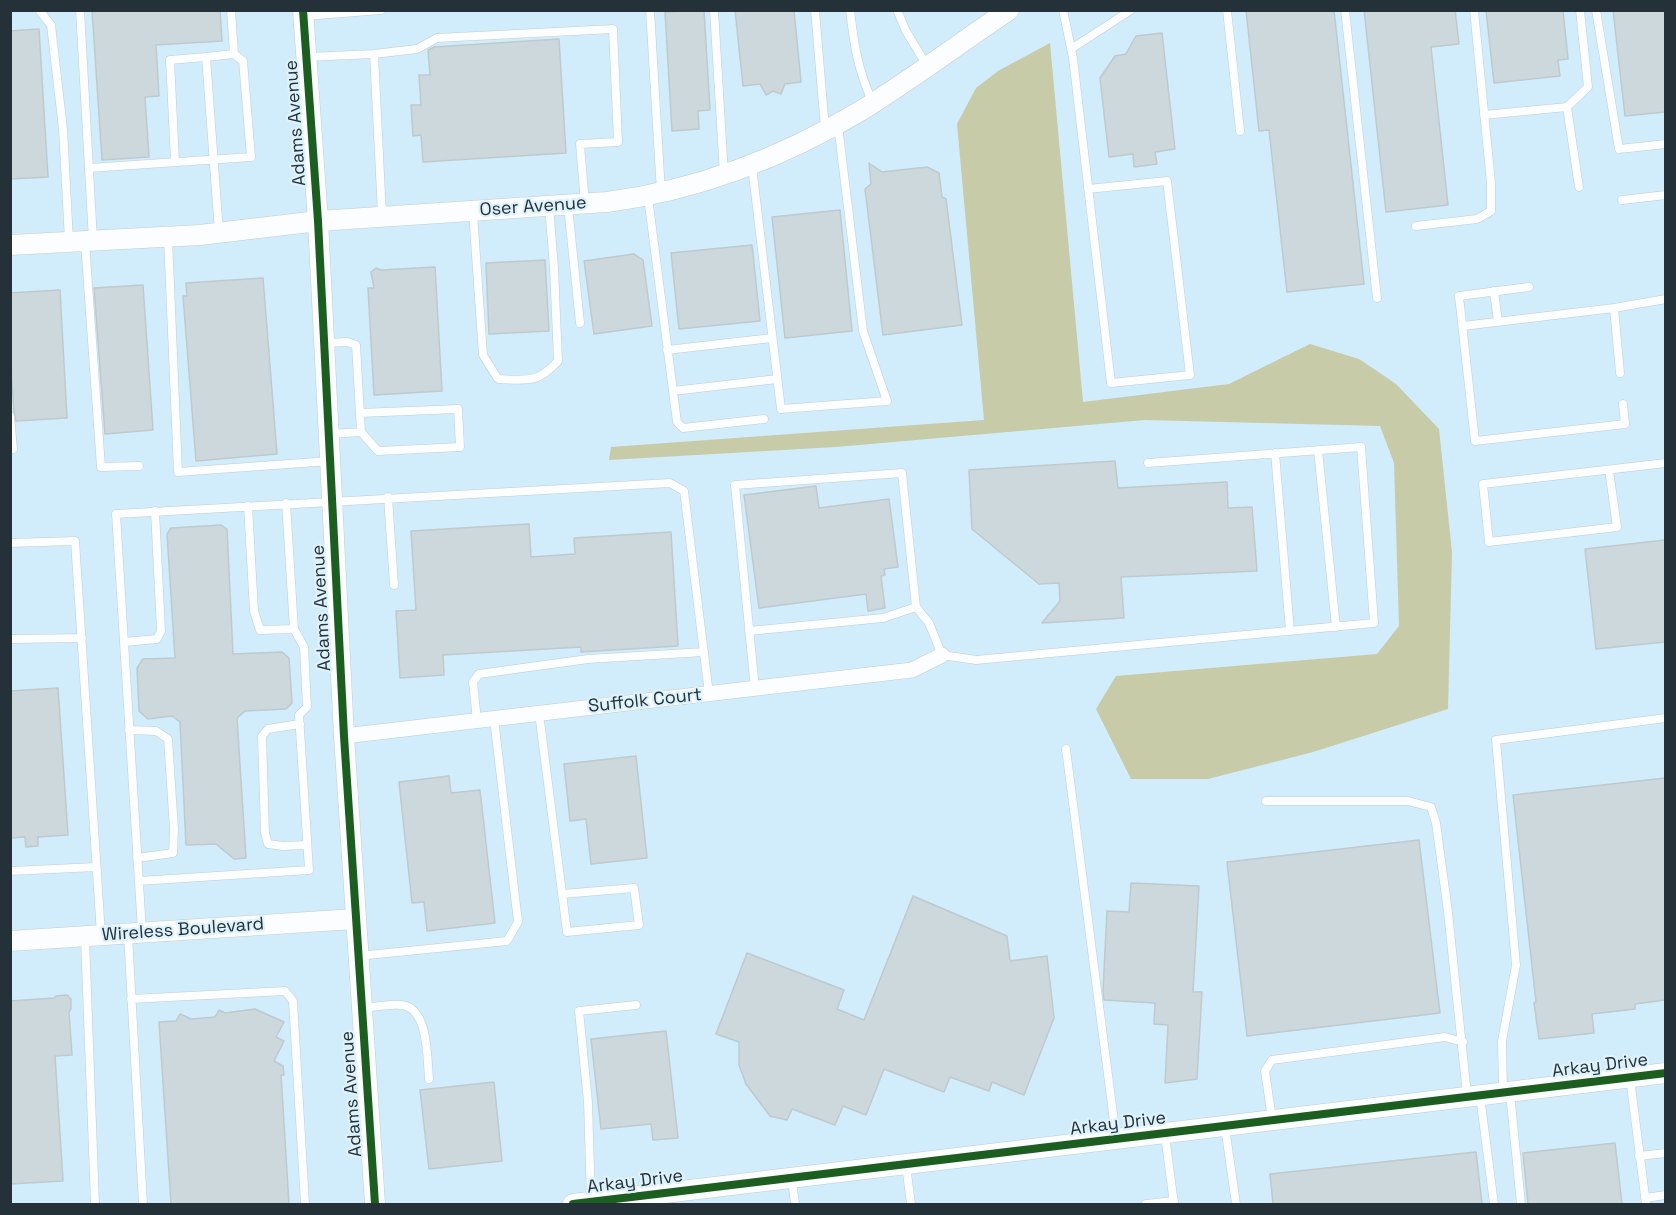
<!DOCTYPE html>
<html>
<head>
<meta charset="utf-8">
<style>
  body { margin:0 }
  #map { position:relative; width:1676px; height:1215px; overflow:hidden; background:#e5f0f5; font-family:"Space Grotesk",sans-serif }
  canvas { display:block }
  .frame { position:absolute; inset:0; border:12px solid #243138; pointer-events:none }
</style>
</head>
<body>
<div id="map">
<canvas width="1676" height="1215"></canvas>
<div class="frame"></div>
</div>
<script>
const g = document.querySelector('canvas').getContext('2d');
g.lineJoin = 'round';
function fillPath(path, color) {
  g.fillStyle = color;
  g.fill(path, 'evenodd');
}
function stroke(path, color, width, dash) {
  g.strokeStyle = color;
  g.lineWidth = width;
  g.lineCap = dash ? 'butt' : 'round';
  g.setLineDash(dash || []);
  g.stroke(path);
}
function label(font, color, halo, rows, align = 'center') {
  g.font = font + ' "Space Grotesk",sans-serif';
  g.lineWidth = 4.5;
  g.setLineDash([]);
  g.textBaseline = 'middle';
  g.strokeStyle = halo;
  g.fillStyle = color;
  for (const [text, x, y, turn = 0] of rows) {
    g.save();
    g.translate(x, y);
    g.rotate((+turn || 0) * Math.PI / 180);
    g.textAlign = isNaN(turn) ? turn : align;
    if (halo) g.strokeText(text, 0, 0);
    g.fillText(text, 0, 0);
    g.restore();
  }
}
const built = new Path2D(`
  M11 11H1665V1204H11Z`);
const forest = new Path2D(`
  M1050 43 1083 402 1229 384 1310 344 1359 359 1396 384 1439 429 1452 552 1448 709 1313 752 1208 779H1131L1096 709 1116 676 1377 654 1399 626 1394 463 1380 426 1145 420 836 447 609 460 611 447 984 420 957 124 976 88 998 71Z`);
const building = new Path2D(`
  M92 10H220L222 41 156 45 159 96 145 97 149 157 102 160Z
  M704 10 710 110 698 111 699 129 672 131 665 12Z
  M735 10H794L801 82 785 84 781 94 773 91 766 95 760 84 743 86Z
  M1246 10H1334L1364 284 1287 292 1269 130 1259 131Z
  M1364 10H1455L1459 44 1431 47 1448 205 1386 212Z
  M1486 10H1563L1568 59 1558 60 1560 76 1494 83Z
  M1613 10H1665V112L1625 116Z
  M39 29 48 177 10 179V31Z
  M1162 33 1175 149 1155 152 1157 164 1134 167 1133 154 1109 157 1100 78 1115 56 1126 54 1136 36Z
  M559 39 566 153 423 162 421 135 413 136 411 105H421L419 75H430L428 50 434 47Z
  M869 163 882 172 927 167 939 173 942 197 946 199 962 325 883 335 865 189 871 184Z
  M840 210 852 331 785 338 772 217Z
  M752 245 760 321 679 329 671 253Z
  M634 254 643 260 652 326 594 334 584 261Z
  M545 260 549 331 489 334 486 263Z
  M435 267 442 391 374 395 368 288H374L371 272 376 268 381 270Z
  M263 278 277 454 196 461 183 296H187L186 283Z
  M143 285 153 430 105 434 94 288Z
  M60 290 67 418 16 421 14 412 10 353V293Z
  M1115 461 1118 488 1227 482 1228 508 1252 507 1257 571 1121 577 1124 618 1042 623 1060 601 1059 583 1039 584 972 529 969 470Z
  M816 486 819 508 889 499 898 567 884 569 885 575 881 576 885 608 868 611 866 594 759 608 744 495Z
  M529 524 531 557 575 554 574 538 671 532 678 646 581 652V647L443 655 444 675 400 678 396 611 416 610 411 531Z
  M221 525 227 529 233 654 282 652 289 658 292 703 286 709 245 711 237 718 246 858 234 859 216 844 186 845 180 722 172 716 148 719 139 711 137 668 143 659 175 658 167 534 171 528Z
  M1665 540V642L1596 649 1585 549Z
  M58 688 68 835 38 837V846L26 847 25 837 10 838V691Z
  M636 756 647 858 591 864 586 819 570 821 564 764Z
  M449 776 451 793 480 790 495 923 427 931 424 902 412 903 399 782Z
  M1665 778V1000L1635 1004V1009L1592 1014 1594 1033 1539 1039 1534 1003 1536 1002 1513 795Z
  M1419 840 1440 1013 1247 1036 1227 862Z
  M1131 883 1199 886 1193 992H1202L1197 1079 1165 1083 1168 1025 1154 1024 1155 1003 1104 1000 1103 991 1107 911 1129 912Z
  M913 896 1007 936 1010 961 1047 956 1054 1018 1024 1095 992 1082 989 1091 950 1077 944 1092 884 1069 866 1115 843 1106 835 1125 792 1109 787 1120 770 1116 746 1084 739 1065V1042L716 1034 747 953 844 990 837 1009 864 1020Z
  M67 995 71 999V1009L69 1012 72 1055 55 1056 63 1181 10 1184V1001L54 998 56 996Z
  M255 1009 284 1022 276 1037 284 1041 274 1061 283 1066 284 1075H281L289 1204H171L159 1022 176 1021 180 1014 191 1019 215 1017 219 1010 225 1013Z
  M666 1031 678 1138 653 1140 651 1124 601 1129 591 1039Z
  M494 1082 502 1161 429 1169 420 1090Z
  M1615 1143 1622 1204H1528L1523 1153Z
  M1476 1152 1482 1204H1273L1270 1174Z`);
const service = new Path2D(`
  M39 10 51 25 63 129 69 241
  M80 10 93 240
  M231 10 234 54
  M650 10 661 192
  M714 10 724 174
  M815 10 825 129
  M850 10C854 45 858 70 872 101
  M897 10 906 31 927 66
  M1063 10 1073 58 1111 383 1190 375 1167 181 1088 189
  M1227 10 1240 131
  M1345 10 1377 298
  M1596 10 1619 149 1666 144
  M305 16 381 10
  M1071 49 1131 10
  M374 54 417 49 437 38 613 29 618 142 580 144 585 204
  M308 57 374 54 382 215
  M1567 107 1579 187
  M1484 115 1567 107 1588 87 1580 10
  M175 162 170 60 206 57
  M752 166 781 409 887 401 863 331 838 125
  M89 168 251 157 243 61 234 54 206 57 219 232
  M648 197 677 422 683 428 764 419
  M1622 200 1666 195
  M568 206 580 323
  M473 213 483 355 498 379C527 380 537 384 558 361L554 268 549 206
  M1416 226 1477 219 1491 211V183L1474 10
  M168 238 178 472 330 461
  M85 242 101 467 139 466
  M1529 287 1459 296 1475 441 1625 424 1623 404
  M1494 291 1498 322
  M1614 308 1620 373
  M1463 326 1614 308 1666 299
  M325 343 347 342 356 345 361 432 330 434
  M667 350 772 338
  M673 391 777 379
  M360 413 458 409 460 447 378 451 361 432
  M10 416 13 449
  M1318 450 1336 627
  M1275 453 1290 631
  M1609 470 1617 527 1489 542 1483 484 1666 463
  M388 497 394 585
  M248 506 254 611 260 630 294 629
  M10 543 75 541 101 934
  M749 631 883 618 916 607
  M10 638 12 639 82 638
  M124 642 157 639 161 631 155 511
  M755 689 735 485 902 473 916 607 929 623 942 655 976 660 1374 623 1361 447 1148 463
  M539 713 567 932 639 925 634 888 562 894
  M477 721 473 682 479 674 588 659 704 652
  M300 724 268 729 262 736 265 833 268 844 283 846 307 845
  M129 730 156 731 168 739 174 829 173 853 137 858
  M1066 749 1116 1137
  M1266 801H1408L1431 807 1436 823 1448 912 1467 1095
  M10 871 96 867
  M139 881 309 870 299 715 307 707 304 647 294 629 286 503
  M142 931 116 514 670 483 684 491 709 694
  M128 935 143 1204
  M85 938 95 1204
  M358 956 507 941 518 922 494 719
  M131 999 285 991 293 1001 305 1204
  M363 1008C375 1007 389 1004 401 1005 429 1007 427 1059 429 1079
  M1630 1078 1646 1204
  M1503 1091 1502 1041 1516 965 1496 740 1666 718
  M1510 1093 1521 1204
  M1480 1096 1494 1204
  M1272 1119 1265 1071 1272 1060 1445 1037 1463 1042
  M1225 1127 1236 1204
  M1165 1135 1174 1204
  M1639 1156 1666 1153
  M906 1165 911 1204
  M792 1180 795 1204
  M1645 1198 1666 1195
  M591 1201 588 1102 579 1011 636 1005
  M1146 1204 1174 1201`);
const minor = new Path2D(`
  M344 736 912 670 942 655`);
const tertiary = new Path2D(`
  M303 10 318 221 344 736 375 1204
  M10 245 200 235 318 221 607 202C699 190 782 158 862 110 912 79 960 43 1009 10
  M10 941 355 919
  M573 1204 1666 1073`);
const cycleway = new Path2D(`
  M303 10 318 221 344 736 375 1204
  M573 1204 1666 1073`);
const streetNames = [
  ["Adams Avenue",296,123,-94],
  ["Oser Avenue",533,207,-4],
  ["Adams Avenue",322,608,-93],
  ["Suffolk Court",645,701,-6],
  ["Wireless Boulevard",183,930,-4],
  ["Arkay Drive",1600,1066,-7],
  ["Adams Avenue",352,1094,-94],
  ["Arkay Drive",1118,1124,-7],
  ["Arkay Drive",635,1182,-7]
];
fillPath(built, '#d1ecfa');
fillPath(forest, '#c8cba7');
fillPath(building, '#cdd8dd');
stroke(building, '#becace', 1.5);
stroke(service, '#c2cdd2', 9);
stroke(minor, '#c2cdd2', 16);
stroke(tertiary, '#c2cdd2', 21);
stroke(service, '#fbfdfe', 8);
stroke(minor, '#fbfdfe', 15);
stroke(tertiary, '#fbfdfe', 20);
stroke(cycleway, '#1b5e20', 8);
label('18px', '#243138', '#def2fc', streetNames);
</script>
</body>
</html>
